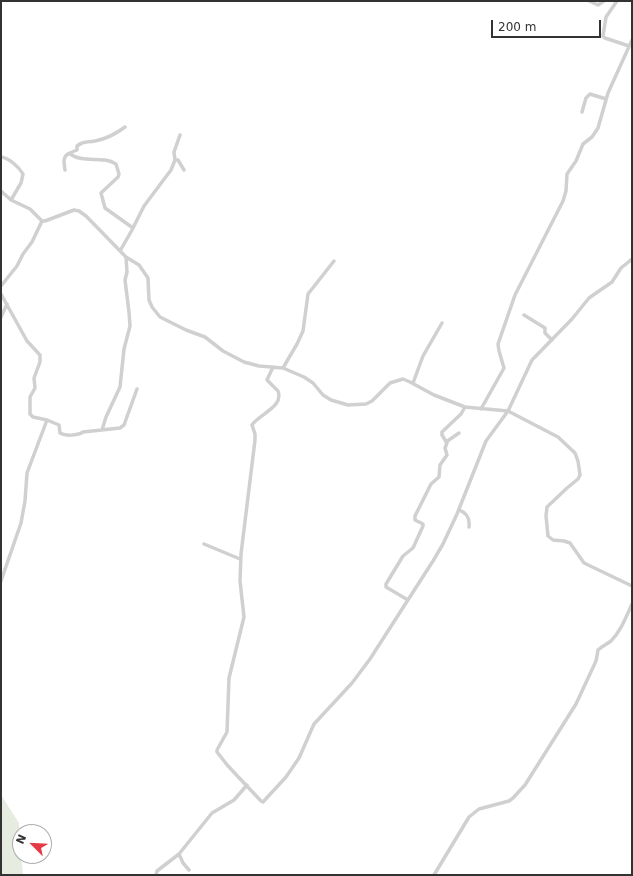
<!DOCTYPE html>
<html>
<head>
<meta charset="utf-8">
<style>
  body { margin:0 }
  #map { position:relative; width:633px; height:876px; overflow:hidden; background:#fff; font-family:"DejaVu Sans",sans-serif }
  canvas { display:block }
  .frame { position:absolute; inset:0; border:2px solid #333; pointer-events:none }
  .north { position:absolute; left:12px; top:824px; width:40px; height:40px; box-sizing:border-box; background:#fff; border:1px solid #adadad; border-radius:50%; rotate:294deg; font-size:11px; font-weight:700; line-height:16px; text-align:center; color:#333 }
  .north::after { content:''; display:block; margin:auto; width:14px; height:18px; background:#e63946; clip-path:polygon(50% 0,100% 100%,50% 72%,0 100%) }
  .scale { position:absolute; left:491px; top:20px; width:110px; height:18px; box-sizing:border-box; border:2px solid #333; border-top:0; padding-left:5px; font-size:12px; line-height:14px; white-space:nowrap; color:#333; -webkit-text-stroke:3px #fff; paint-order:stroke }
</style>
</head>
<body>
<div id="map">
<canvas width="633" height="876"></canvas>
<div class="frame"></div>
<div class="north">N</div>
<div class="scale">200 m</div>
</div>
<script>
const g = document.querySelector('canvas').getContext('2d');
g.lineJoin = 'round';
function fillPath(path, color) {
  g.fillStyle = color;
  g.fill(path, 'evenodd');
}
function stroke(path, color, width, dash) {
  g.strokeStyle = color;
  g.lineWidth = width;
  g.lineCap = dash ? 'butt' : 'round';
  g.setLineDash(dash || []);
  g.stroke(path);
}
const green = new Path2D(`
  M1 795 19 823 20 856H21L23 875H1Z`);
const street = new Path2D(`
  M589 1 598 5 604 1
  M617 1 606 17 603 36 605 38 629 46
  M582 112 586 98 590 94 606 99
  M125 127C117 133 106 139 95 141 87 143 85 140 77 146V150L72 152 70 154C84 164 102 155 116 164L119 174 118 177 101 193 105 208 133 228
  M1 157C9 158 19 167 23 174L21 183 11 200
  M175 160 174 152 180 135
  M65 170C64 163 62 156 70 153
  M1 191 11 200 30 209 42 221H45L74 210 79 211 86 216 126 257 139 265 148 278 149 300 152 307 160 317 186 330 205 337 223 351 244 362 259 366 283 368 304 377 313 383 323 395 331 400 348 405 366 404 372 401 390 383 403 379 410 382 434 395 465 407 508 411 558 437 575 453 578 461 580 475 578 479 567 488 547 507 546 516 548 536 553 540 564 541 570 543 584 563 632 586
  M120 251 132 230 144 206 171 170 175 160H178L184 170
  M1 286 17 266 23 254 32 242 42 221
  M1 294 27 341 40 355V362L34 378 35 388 30 397V414L33 417 47 420 27 473 25 501 21 523 1 581
  M524 315 545 328V333L552 340
  M1 317 7 304
  M273 367 267 380 278 391C284 407 259 414 252 425L255 434V440L241 554 240 581 244 617 229 678 227 732 217 750V752L228 766 261 801 263 802 286 777 299 758 314 724 352 683 370 659 433 561 443 544 457 514 486 441 508 411 532 360 572 319 589 298 612 282 621 268 632 259
  M283 368 297 344 303 331 308 294 334 261
  M413 383 423 356 442 323
  M481 409 504 368 499 351 498 344 515 295 563 201 566 191 567 174 576 161 583 144 592 137 598 128 608 93 632 40
  M47 420 59 425 60 433C65 436 77 436 83 432L120 428 124 425 137 389
  M102 430 106 417 120 387 124 349 130 326 129 312 125 280 127 272 126 257
  M446 442 459 433
  M459 510C467 513 470 518 469 527
  M204 544 240 559
  M408 600 386 587V584L403 556 413 548 423 526V524L415 520V516L431 484 439 477 440 465 447 455 445 448 447 443 442 435V432L461 414 465 407
  M179 854 183 863 189 870
  M156 875 157 871 179 854 212 813 234 800 247 785
  M434 875 469 817 479 809 509 801 513 798 525 785 576 704 596 661 598 650C602 646 607 644 611 641 621 631 626 617 632 604`);
fillPath(green, '#e6ecdf');
stroke(street, '#d0d0d0', 3.5);
</script>
</body>
</html>
